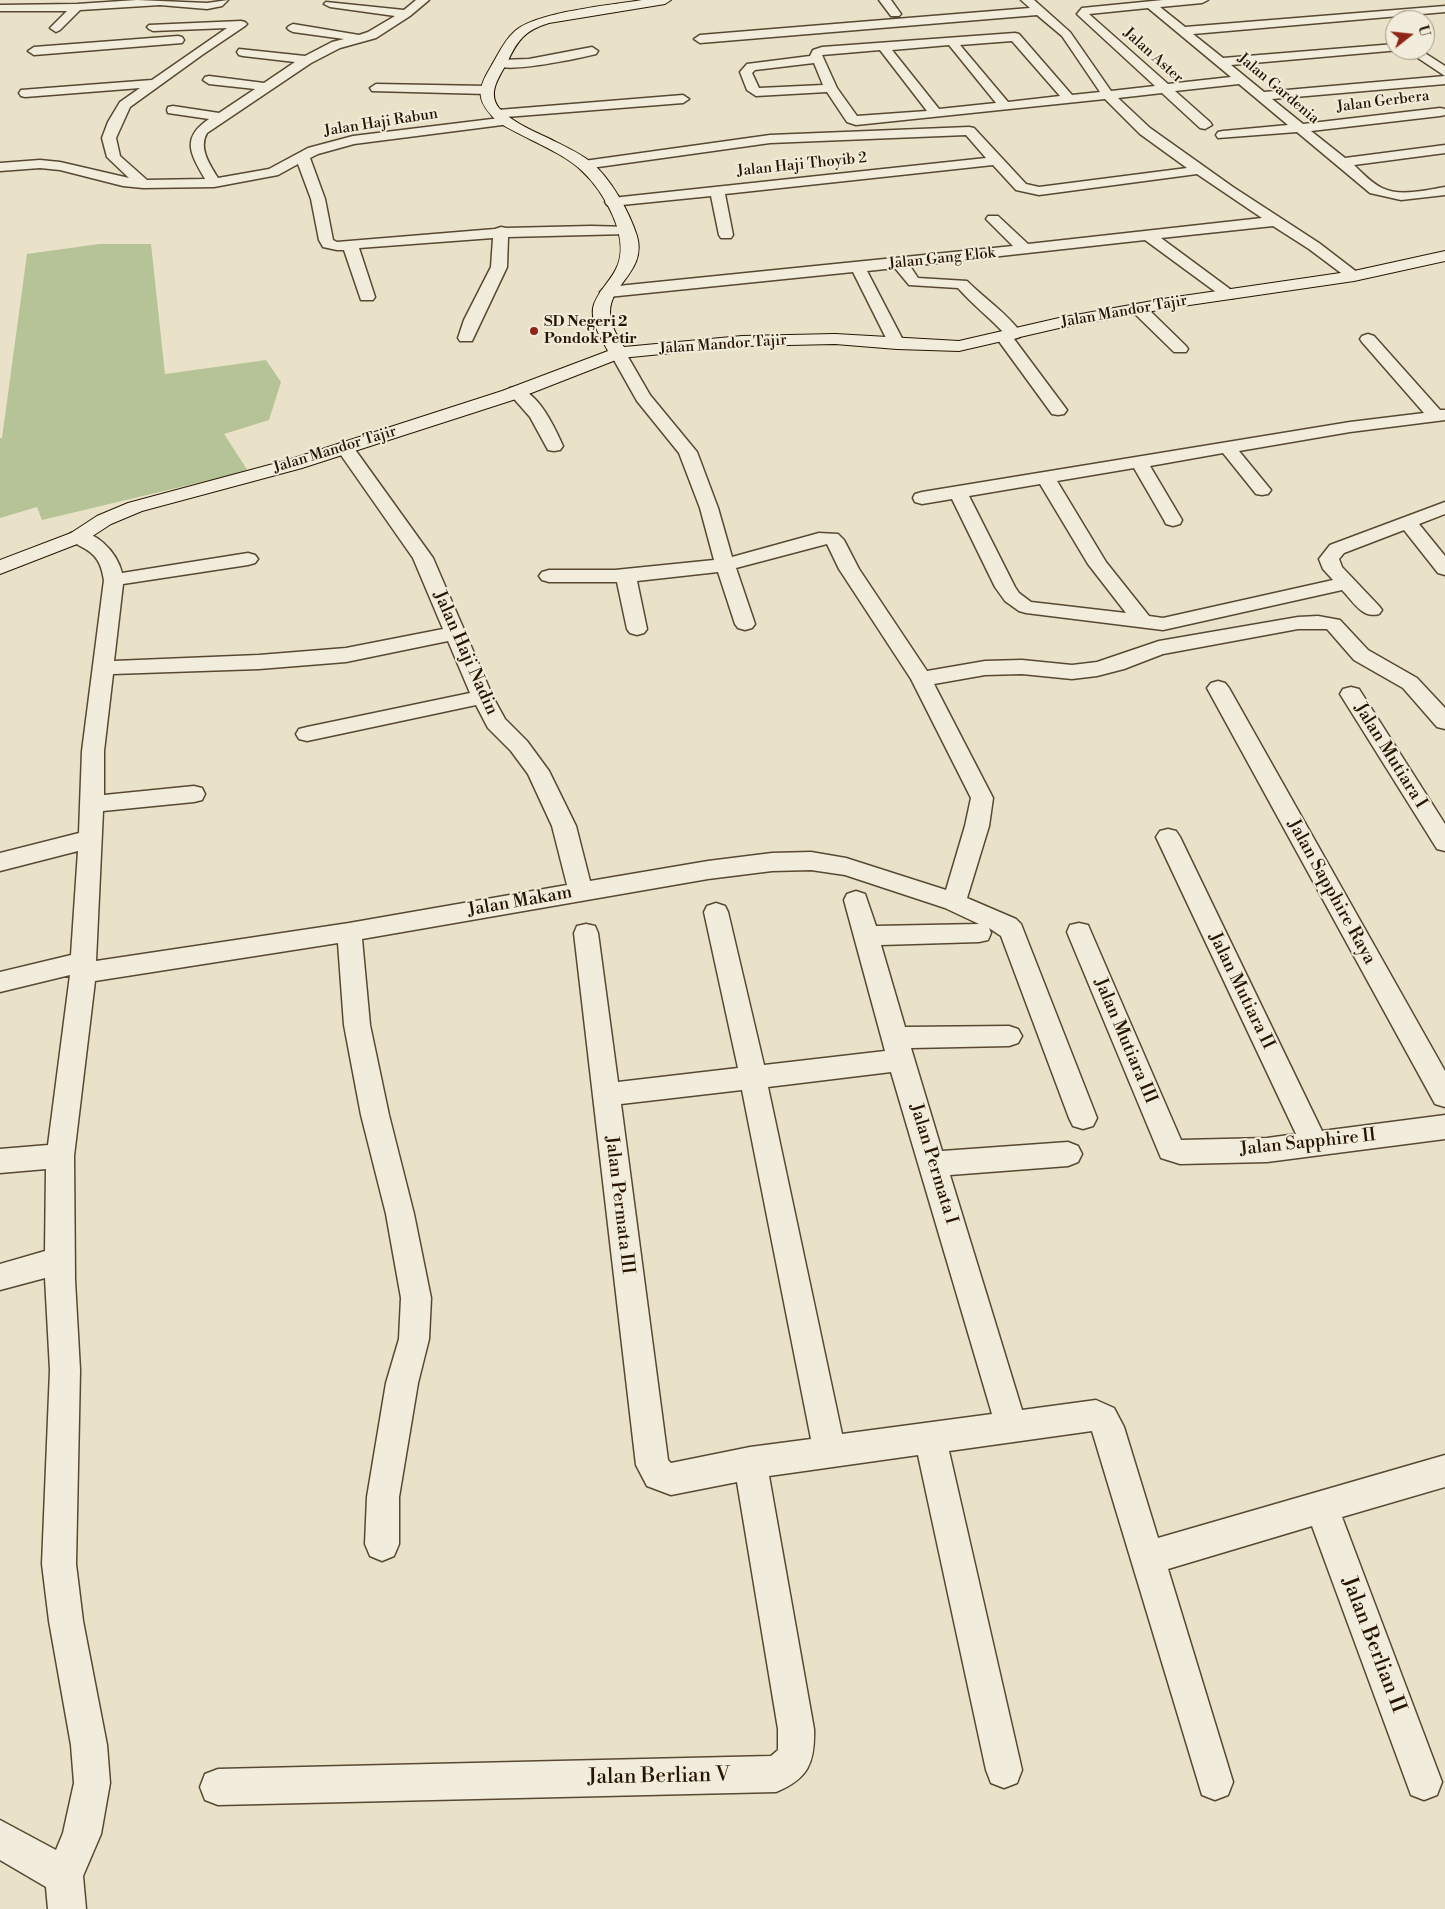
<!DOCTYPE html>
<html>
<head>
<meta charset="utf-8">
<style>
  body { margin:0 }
  #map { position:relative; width:1445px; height:1909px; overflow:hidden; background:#eae2c8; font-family:"Libre Bodoni",serif }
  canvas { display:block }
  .north { position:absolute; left:1385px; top:10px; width:50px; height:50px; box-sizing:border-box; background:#f1ecdb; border:1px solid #a09683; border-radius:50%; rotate:74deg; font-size:14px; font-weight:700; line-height:20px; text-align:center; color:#271500 }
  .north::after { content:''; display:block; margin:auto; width:18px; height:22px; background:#8f2418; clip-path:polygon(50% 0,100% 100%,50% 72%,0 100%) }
</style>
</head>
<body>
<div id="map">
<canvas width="1445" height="1909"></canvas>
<div class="north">U</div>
</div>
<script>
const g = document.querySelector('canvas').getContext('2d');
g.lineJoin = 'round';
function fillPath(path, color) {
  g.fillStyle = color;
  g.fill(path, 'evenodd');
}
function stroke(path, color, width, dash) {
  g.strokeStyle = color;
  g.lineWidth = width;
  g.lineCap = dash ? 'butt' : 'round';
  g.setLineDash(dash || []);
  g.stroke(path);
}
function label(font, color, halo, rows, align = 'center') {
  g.font = font + ' "Libre Bodoni",serif';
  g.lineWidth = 4;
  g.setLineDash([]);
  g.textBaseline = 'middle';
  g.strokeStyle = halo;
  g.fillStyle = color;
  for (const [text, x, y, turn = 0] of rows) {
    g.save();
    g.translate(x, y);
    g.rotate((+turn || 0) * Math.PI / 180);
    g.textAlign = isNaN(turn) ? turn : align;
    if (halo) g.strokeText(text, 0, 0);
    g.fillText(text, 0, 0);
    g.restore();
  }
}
const green = new Path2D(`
  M99 244H151L165 374 266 360 281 382 269 420 224 434 248 471 42 520 37 507 0 518V438H2L27 254Z`);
const street = new Path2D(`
  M137 0 207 3 228 0 222 6 207 9 160 5 80 10 60 30 56 32 50 28 67 11H0V5L77 4Z
  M416 0H429L410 16 376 38 340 48 311 63 207 133C198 148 210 165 218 178L269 169 308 148 353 136 500 118 493 117 492 114 498 110 683 95 689 99 683 103 506 117 512 121 510 124 354 144 318 154 310 158 325 199 333 240 337 242 495 229 501 227 506 228 591 226 632 227 634 230 632 233 627 234 508 237 507 267 472 341H460L458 338 464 320 491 267 493 238 359 248 375 297 373 300H361L344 250H337L323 247 319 240 311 199 298 164 278 175 214 187 143 188 123 186 60 170 40 168 0 171V163L40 160 60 162 129 178 107 157 102 138 108 122 120 102 140 88 25 97 21 96 19 93 21 90 152 80 227 28 153 31 149 29 147 27 149 25 241 21 245 22 247 24 245 26 202 55 130 107 116 138 120 156 147 180 205 179C190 153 181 138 209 119L168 113 167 110 168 107 173 106 219 113 255 89 209 84 203 80 205 77 209 76 264 83 295 62 243 56 239 55 237 52 239 49 305 56 332 42 344 39 293 32 289 30 287 28 289 26 293 24 359 35 368 32 395 16 330 7 324 4 326 2 404 10Z
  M879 0H891L901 14 899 16H891Z
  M1021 0H1034L1070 32 1111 91 1155 86 1079 16 1077 14 1082 8 1163 0H1208L1202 3 1160 7 1185 27 1445 6V12L1193 34 1223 58 1395 44V50H1400L1231 65 1264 92 1445 76V84L1272 99 1303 124 1440 108 1445 109V115L1440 116 1311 131 1345 158 1445 145V153L1354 165C1362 173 1372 183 1382 188 1400 197 1426 190 1445 187V195L1401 200 1370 193 1297 132 1218 138 1216 135 1218 132 1223 131 1288 125 1239 84 1175 91 1210 122 1212 125 1205 129 1200 128 1162 93 1118 98 1150 128 1233 187 1319 243 1362 276 1359 279H1349L1309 249 1273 226 1161 238 1234 292 1237 295 1234 298H1224L1145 240 910 266 918 278 967 281C985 299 1007 313 1022 334L1020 337 1014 339 1067 410 1064 414 1058 415 1052 414 998 340 996 337 998 334 1003 332C989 317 972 304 958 288L909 285 895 268 867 271 905 344 903 347H891L889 344 853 272 608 297 603 295 600 292 603 289 608 287 1013 246 986 219 988 216H998L1028 244 1262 218 1197 174 1039 195 1016 190 993 165 725 194 733 235 731 238H721L719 235 711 196 612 206 607 205 605 202 607 199 612 198 986 158 966 135 770 143 584 169 577 165 584 161 770 135 969 127 974 128 1026 184 1039 187 1187 168 1140 134 1105 99 856 125 847 122 827 92 756 96 747 90 740 72 747 64 810 56 813 50 822 47 1015 33 1019 34 1072 95 1100 92 1062 36 1037 15 700 43 694 39 700 35 1030 8ZM1148 8 1231 77 1168 84 1089 14ZM1012 41 1060 96 1008 102 960 45ZM949 45 996 103 939 109 892 50ZM880 50 927 111 857 116 837 88 822 55ZM814 63 823 85 759 88 752 73 755 70Z
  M178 36 182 37 184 40 182 43 34 55 28 51 34 47Z
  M592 47 598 51 596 54C580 58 503 75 493 64L499 60 529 59Z
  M1406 50H1420L1445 66V76Z
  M376 84 487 86 493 90 487 94 372 91 370 88Z
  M1139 304 1145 306 1186 346 1188 349 1186 352H1174L1133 312 1131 309 1133 306Z
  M1368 334 1374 336 1440 410H1445V420L1350 432 1239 451 1271 490 1268 494 1262 495 1256 494 1223 453 1150 466 1182 520 1180 524 1173 526 1166 524 1164 520 1134 468 1057 481 1106 562 1149 616 1163 618 1333 580 1323 569 1319 559 1330 545 1445 502V514L1419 524 1445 556V575L1438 573 1404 530 1344 553 1339 559 1342 567 1379 606 1382 610 1379 614C1362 619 1353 601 1342 590L1163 630 1026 613 1019 611 1005 601 995 587 952 499 922 504 915 502 913 498 915 494 922 492 1350 422 1424 413 1362 342 1360 339 1362 336ZM1040 484 1088 564 1126 613 1031 602 1019 593 1015 587 969 496Z
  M618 348 624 350 650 395 697 452 718 508 732 557 819 533 838 534 844 540 859 569 927 671 985 661 1022 660 1072 665 1097 662 1159 641 1298 617 1318 616 1340 620 1368 650 1417 678 1445 708V729L1437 727 1403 688 1354 660 1327 629H1298L1163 654 1124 669 1097 676 1072 679 1022 674 985 675 934 684 993 798 989 826 967 898 1016 919 1021 924 1097 1118 1093 1126 1083 1129 1073 1126 1069 1118 1001 936 989 928 991 933 988 940 979 942 881 945 905 1027 1009 1026 1018 1029 1022 1036 1018 1043 1009 1046 911 1048 942 1151 1068 1142 1078 1146 1082 1154 1078 1162 1068 1166 950 1175 1022 1410 1096 1400 1114 1408 1124 1427 1158 1538 1445 1455V1487L1342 1517 1442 1782 1437 1795 1424 1800 1411 1795 1312 1526 1168 1569 1233 1782 1228 1795 1215 1800 1202 1795 1092 1431 949 1451 1022 1770 1017 1783 1004 1788 991 1783 986 1770 918 1455 769 1476 814 1729C815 1763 808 1779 776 1792L218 1805 205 1800 200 1787 205 1774 218 1769 771 1756 778 1750V1729L737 1482 671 1495 647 1486 636 1465 574 933 577 926 586 924 595 926 598 933 618 1082 738 1068 704 912 707 906 716 903 725 906 728 912 764 1065 885 1051 844 900 847 894 856 891 865 894 876 926 979 924 945 908 845 875 811 870 772 871 708 879 362 939 370 1025 389 1115 414 1214 431 1298 429 1339 418 1383 399 1497V1544L394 1556 382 1561 370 1556 365 1544 367 1497 386 1383 399 1339 401 1298 386 1214 361 1115 344 1025 338 943 95 981 74 1156 75 1280 80 1370 76 1564 83 1621 107 1745 110 1783 101 1834 83 1876 86 1909H48L46 1887 0 1860V1820L56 1850 63 1833 74 1783 71 1745 49 1621 42 1564 50 1370 45 1278 0 1290V1264L45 1251 46 1169 0 1173V1149L48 1145 70 975 0 992V972L71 955 78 851 0 871V853L79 833 82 751 104 580C101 563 97 555 82 547 77 544 72 542 68 537L71 533C94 527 117 552 122 573L248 553 255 555 258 559 255 563 248 565 123 584 114 661 259 655 346 648 443 629 413 558 336 448 339 444 345 443 351 444 433 558 493 697 505 719 527 741 549 771 576 826 590 881 708 861 772 853 811 852 846 858 946 890 965 826 971 798 911 679 839 569 827 544 736 568 755 624 752 628 745 630 738 628 735 624 718 572 637 581 647 629 644 633 637 635 630 633 627 629 617 582H549L542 580 539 576 542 572 549 570H615L714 560 700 508 679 453 637 401 610 353 612 350ZM448 641 470 693 307 727 299 729 296 734 299 739 307 741 476 705 488 728 511 751 528 774 552 826 567 885 349 923 96 961 103 811 194 802 202 800 205 794 202 788 194 786 104 795V751L113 674 259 669 346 662ZM891 1072 992 1414 842 1434 768 1087ZM742 1090 811 1439 750 1447 671 1463 668 1460 621 1104Z
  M516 387C539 393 554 426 563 446L560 450 554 451 548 450 530 417 508 392 510 388Z
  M1218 681 1225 683 1229 688 1445 1071V1107L1435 1104 1207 688 1211 683Z
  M1351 687 1359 689 1445 824V851L1437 849 1340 694 1343 689Z
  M1168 829 1176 831 1180 837 1322 1131 1445 1115V1139L1267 1162 1180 1164 1161 1158 1067 932 1070 925 1079 923 1088 925 1091 932 1181 1140 1267 1138 1296 1134 1156 837 1160 831Z`);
const secondary = new Path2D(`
  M642 0H671L665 4 549 23C539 26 530 30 523 37 515 45 511 54 507 63 499 77 487 93 499 108 512 122 531 130 548 138 562 145 578 152 591 162 611 179 629 211 637 236 647 271 610 284 610 312 610 325 617 336 624 347L742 336 835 334 959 341 1059 318 1169 298 1354 271 1445 251V261L1354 281 1169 308 1059 328 959 351 897 349 835 344 742 346 621 358 516 399 302 468 142 511 111 524 85 541 0 574V560L71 533 97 516 128 503 288 460 502 391 608 351C601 338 591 323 593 308 596 293 610 282 616 269 632 239 604 191 581 170 561 151 523 138 498 122 479 104 475 93 489 70 497 57 503 42 514 32 534 12 612 5 642 0Z`);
const markers = [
  [534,331,5,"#8f2418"]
];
const farStreetnames = [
  ["Jalan Aster",1153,56,42],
  ["Jalan Gardenia",1278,89,40],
  ["Jalan Gerbera",1383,102,-7],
  ["Jalan Haji Rabun",381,123,-9],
  ["Jalan Haji Thoyib 2",802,165,-6],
  ["Jalan Gang Elok",942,259,-6],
  ["Jalan Mandor Tajir",1124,312,-10],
  ["Jalan Mandor Tajir",723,345,-4],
  ["Jalan Mandor Tajir",335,450,-17]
];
const farPoinames = [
  ["SD Negeri 2",544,322],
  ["Pondok Petir",544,339]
];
const streetNames = [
  ["Jalan Haji Nadin",465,653,66],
  ["Jalan Mutiara I",1390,756,58],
  ["Jalan Sapphire Raya",1331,892,61],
  ["Jalan Makam",520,902,-10],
  ["Jalan Mutiara II",1241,991,64],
  ["Jalan Mutiara III",1125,1041,67],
  ["Jalan Sapphire II",1308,1143,-6],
  ["Jalan Permata I",933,1164,73],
  ["Jalan Permata III",619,1205,83]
];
const nearStreetnames = [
  ["Jalan Berlian II",1373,1645,69],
  ["Jalan Berlian V",659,1777,-1]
];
fillPath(green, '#b6c396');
stroke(street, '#584832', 3);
stroke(secondary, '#271500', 2);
fillPath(street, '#f1ecdb');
fillPath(secondary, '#f1ecdb');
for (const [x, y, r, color] of markers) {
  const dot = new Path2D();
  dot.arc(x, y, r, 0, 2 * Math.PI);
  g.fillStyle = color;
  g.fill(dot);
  stroke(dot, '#f1ecdb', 2);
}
label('15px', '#271500', '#f1ecdb', farStreetnames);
label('bold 15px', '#271500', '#f1ecdb', farPoinames, 'left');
label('18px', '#271500', '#f1ecdb', streetNames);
label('21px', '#271500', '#f1ecdb', nearStreetnames);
</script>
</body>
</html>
